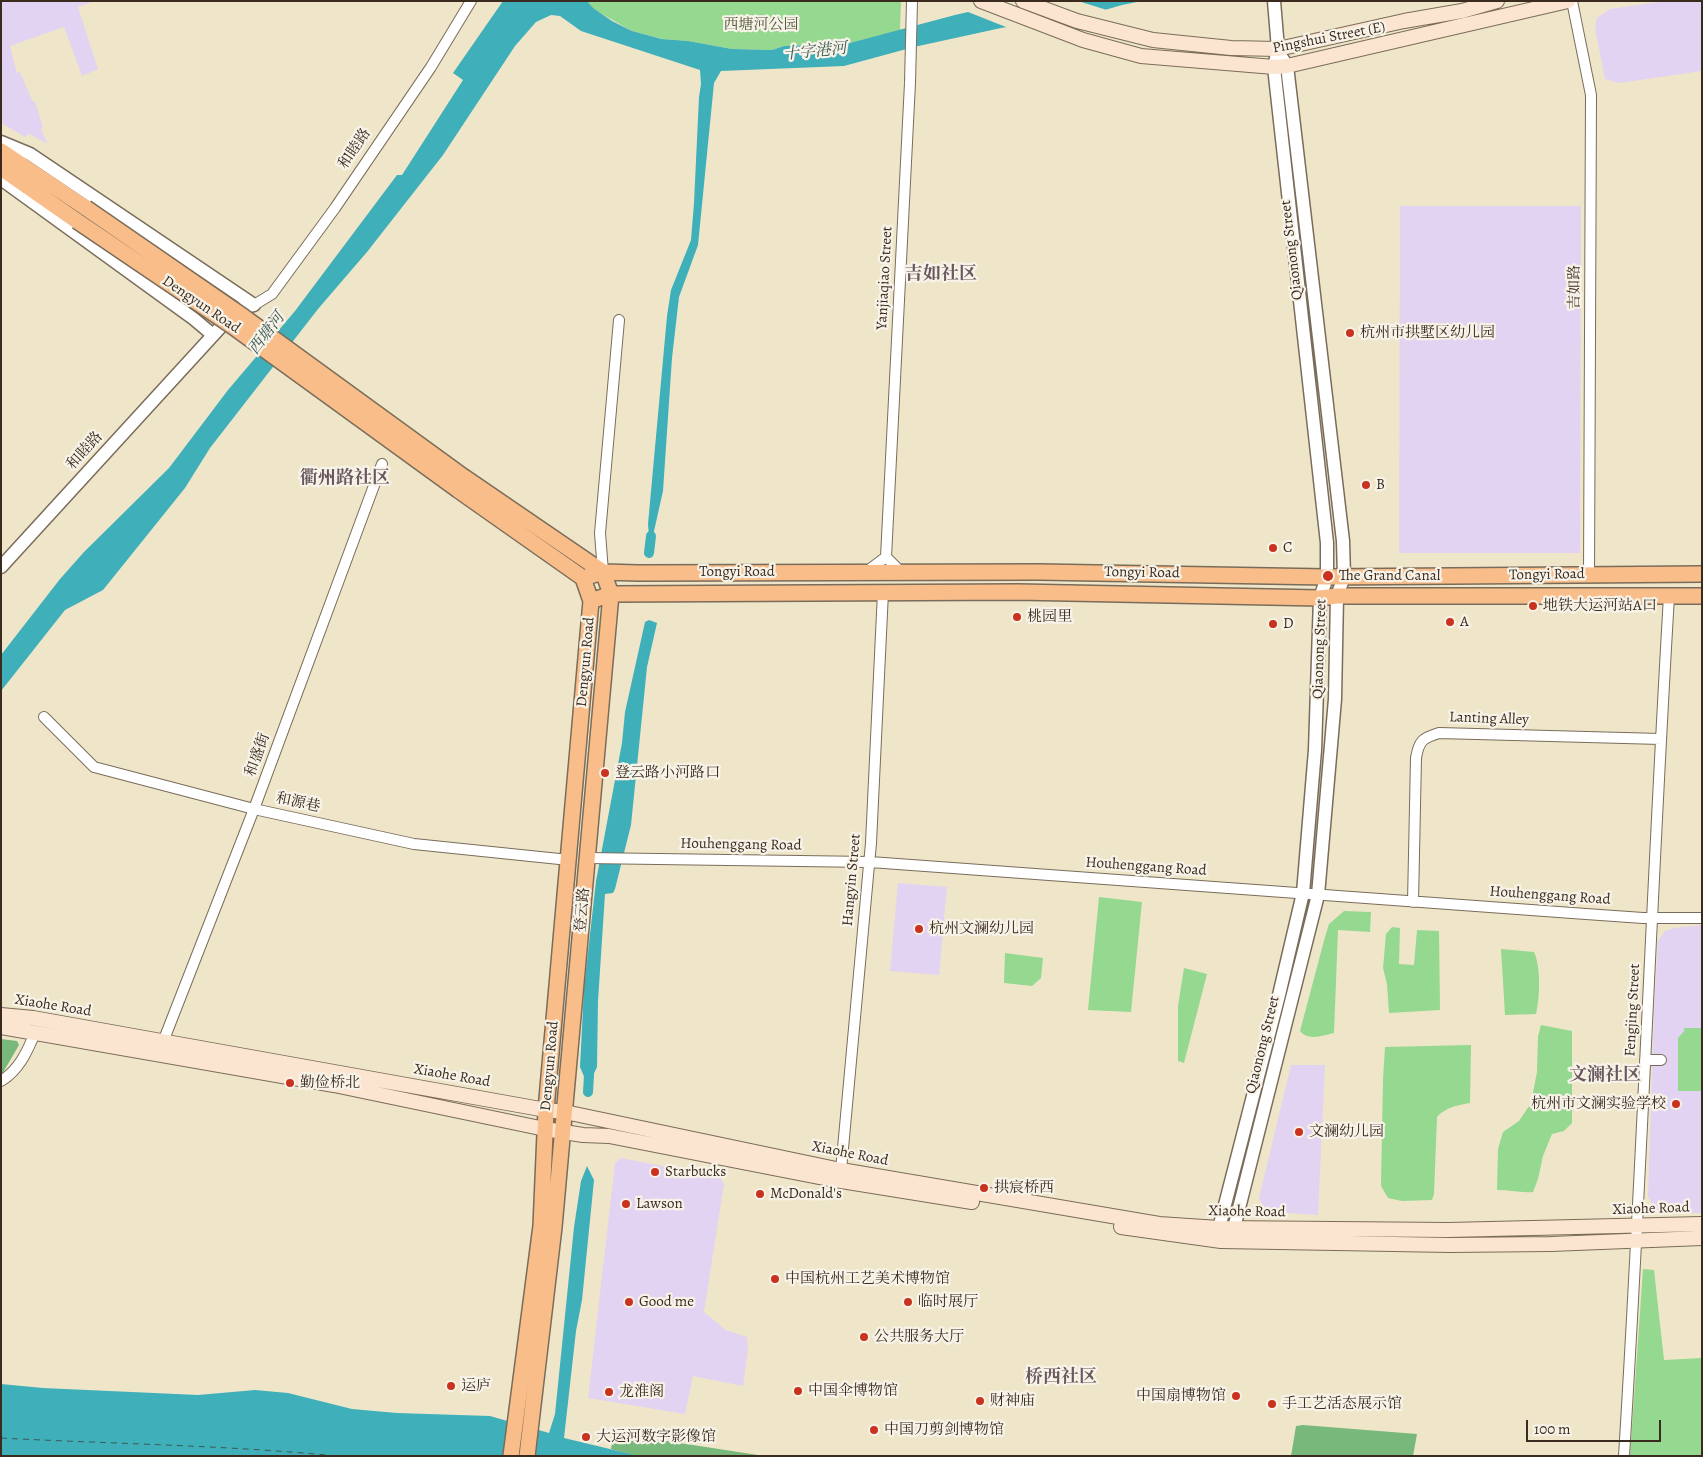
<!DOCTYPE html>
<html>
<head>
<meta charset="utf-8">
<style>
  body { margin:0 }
  #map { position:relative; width:1703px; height:1457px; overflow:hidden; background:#efe6ca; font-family:Alegreya,serif }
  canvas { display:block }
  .frame { position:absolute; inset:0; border:2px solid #3b2a1e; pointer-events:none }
  .scale { position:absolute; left:1526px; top:1420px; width:135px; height:22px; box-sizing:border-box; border:2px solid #3b2a1e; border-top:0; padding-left:6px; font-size:15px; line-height:18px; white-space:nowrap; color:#3b2a1e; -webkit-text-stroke:4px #f7f3e8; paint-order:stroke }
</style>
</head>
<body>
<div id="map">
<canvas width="1703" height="1457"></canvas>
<div class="frame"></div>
<div class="scale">100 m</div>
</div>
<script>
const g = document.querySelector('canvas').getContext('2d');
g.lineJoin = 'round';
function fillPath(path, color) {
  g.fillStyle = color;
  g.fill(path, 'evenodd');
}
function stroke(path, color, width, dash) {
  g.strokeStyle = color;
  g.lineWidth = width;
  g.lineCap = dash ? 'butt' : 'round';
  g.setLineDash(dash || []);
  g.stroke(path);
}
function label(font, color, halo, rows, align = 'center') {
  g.font = font + ' Alegreya,"Noto Serif SC",serif';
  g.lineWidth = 4.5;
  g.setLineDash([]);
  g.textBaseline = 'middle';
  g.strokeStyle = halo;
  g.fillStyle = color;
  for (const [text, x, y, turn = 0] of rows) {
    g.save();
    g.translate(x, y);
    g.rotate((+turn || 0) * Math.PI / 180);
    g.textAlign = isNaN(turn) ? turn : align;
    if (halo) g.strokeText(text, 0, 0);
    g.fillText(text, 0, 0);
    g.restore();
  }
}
const built = new Path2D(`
  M1 1H95L78 7 98 69 82 76 64 27 10 46 17 73 20 72 32 100 35 102 43 127 41 130 48 144 29 134 25 137 1 123Z
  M1665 1H1702V71L1619 83 1605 79 1595 28 1597 18 1610 9Z
  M1400 206H1581L1580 553H1399Z
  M898 883 947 887 939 975 890 971Z
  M1702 925V1213H1665L1658 1212 1648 1197 1654 1010 1658 941 1665 931 1674 928Z
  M1291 1065H1325L1318 1215 1275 1212 1267 1209 1262 1204 1259 1198Z
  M621 1158 720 1177 724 1184 704 1312 726 1330 747 1337 748 1350 743 1386 693 1376 685 1414 588 1398 615 1163Z`);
const green = new Path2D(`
  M587 1H901L900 30 846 44 784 46 772 50 732 49 688 41 663 39 632 31 602 14 592 8Z
  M1099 897 1142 902 1131 1012 1088 1010Z
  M1344 911 1371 912 1370 932 1338 930 1334 1033C1322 1036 1308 1041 1300 1031L1325 937 1329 924Z
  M1392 927 1400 928 1399 964 1414 965 1417 930 1439 931 1440 1010 1389 1013 1387 984 1383 968 1386 934Z
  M1501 949 1534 952C1541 967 1540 998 1536 1014L1505 1015Z
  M1005 953 1043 958 1041 978 1032 986 1004 983Z
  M1184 968 1207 974 1184 1063 1178 1061V1006Z
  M1541 1025 1572 1031V1123L1564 1131 1552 1134 1543 1156 1538 1179 1533 1192C1521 1193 1509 1190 1497 1190L1498 1149 1503 1132 1519 1121 1531 1103 1537 1072 1538 1036Z
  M1684 1028H1702V1091H1678V1038L1684 1031Z
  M1471 1045 1470 1103C1458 1105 1446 1107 1437 1117L1434 1194 1432 1200 1402 1201 1388 1198 1381 1186 1383 1079 1385 1047Z
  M1643 1269 1654 1270 1664 1360 1702 1358V1456H1630Z`);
const forest = new Path2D(`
  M1 1039 17 1041 19 1045 1 1076Z
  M1303 1425 1417 1434 1413 1456H1291L1296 1426Z
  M614 1433 758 1455 773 1456H637L611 1449Z`);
const water = new Path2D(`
  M503 1H587L593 8 612 21 632 31 662 39 688 41 732 49 772 50 784 46 846 44 955 15 1016 1H1142L1122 5 1098 12 1001 28 914 47 844 66 721 71 714 83 698 245 679 297 672 358 663 491 650 549 648 524 667 316 671 290 691 240 694 203 699 97 701 84 700 70 581 31 560 16 551 15 536 22 515 46 443 155 367 252 318 309 210 448 185 488 103 590 65 610 1 691V655L60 579 84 552 169 468 228 390 295 311 397 175H402L463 80 453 73Z
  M649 620 657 623 647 667 631 825 615 889 613 893 605 894 598 1001 597 1067 588 1086 580 1067 584 988 596 881 622 743 625 712 645 622Z
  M587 1166 594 1180 582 1300 576 1331 564 1438 639 1456H1V1384L43 1388 198 1395 255 1390 288 1393 352 1409 397 1413 490 1416 549 1433 555 1414 574 1227 581 1181Z`);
const pier = new Path2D(`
  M1004 1H1078L1110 11 1011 29 963 10Z`);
const canal = new Path2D(`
  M649 553 651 536
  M588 1092 589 1075`);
const ferry = new Path2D(`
  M1 1438C113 1444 225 1445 336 1456`);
const minor = new Path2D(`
  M1572 1 1591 95 1589 575
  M254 305 272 294 335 208 431 67 471 1
  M603 572 600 533 619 320
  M866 572 886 557
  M901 572 886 557 910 83 912 1
  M44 717 94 767 254 809 414 844 569 860
  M587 858 870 862 1586 914 1643 918H1702
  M1413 902 1416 758C1419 740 1423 738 1439 733L1661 739
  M161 1047 254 809 382 464
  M1645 1060H1661
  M1 1081C19 1070 27 1052 35 1033
  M841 1170 871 843 883 592
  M1624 1456C1642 1169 1652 882 1669 596`);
const tertiary = new Path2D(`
  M1 142 30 154 254 305
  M1 179 194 319 213 335
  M1 567 227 320 238 309 254 305
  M1228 1234 1234 1228 1318 895 1335 699 1337 596 1344 577 1343 541 1287 66 1282 58
  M1221 1238 1219 1228 1279 995 1303 893 1315 750 1320 598 1327 577V543L1274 67 1278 49 1274 1`);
const secondary = new Path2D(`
  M981 1 1083 40 1141 56 1274 67 1287 66 1568 1
  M1023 1 1077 21 1153 40 1231 48 1278 49 1404 21 1462 11 1497 1
  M1 1015 33 1018 546 1110 565 1112 841 1170 1159 1224 1219 1228 1448 1230 1702 1224
  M1 1027 334 1085 545 1129 583 1135 609 1136 829 1179 972 1202
  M1121 1227 1221 1241 1450 1245 1551 1244 1702 1238`);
const primary = new Path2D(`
  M1 151 86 208
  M1 168 77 221
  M464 477 603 572 611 594 554 1227 527 1456
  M458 490 583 578 591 601 546 1110 541 1226 511 1456
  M583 578 603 572 639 573 1039 572 1327 577 1702 574
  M591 601 611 594 1018 592 1320 598 1337 596H1702`);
const primaryBridge = new Path2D(`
  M86 208 244 317 464 477
  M77 221 232 326 458 490`);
const markers = [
  [1350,333,5,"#c8321e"],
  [1366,485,5,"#c8321e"],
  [1273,548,5,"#c8321e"],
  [1328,576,6,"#c8321e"],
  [1533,606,5,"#c8321e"],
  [1017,617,5,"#c8321e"],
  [1450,622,5,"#c8321e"],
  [1273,624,5,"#c8321e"],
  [605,773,5,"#c8321e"],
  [919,929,5,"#c8321e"],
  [290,1083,5,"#c8321e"],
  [1676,1104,5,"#c8321e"],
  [1299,1132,5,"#c8321e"],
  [655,1172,5,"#c8321e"],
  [984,1188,5,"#c8321e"],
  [760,1194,5,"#c8321e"],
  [626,1204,5,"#c8321e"],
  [775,1279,5,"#c8321e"],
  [629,1302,5,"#c8321e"],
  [908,1302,5,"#c8321e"],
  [864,1337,5,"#c8321e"],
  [451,1386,5,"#c8321e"],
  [798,1391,5,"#c8321e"],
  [609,1392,5,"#c8321e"],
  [1236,1396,5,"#c8321e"],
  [980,1401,5,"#c8321e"],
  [1272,1404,5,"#c8321e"],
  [874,1430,5,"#c8321e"],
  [586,1437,5,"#c8321e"]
];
const parkNames = [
  ["西塘河公园",761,25]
];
const streetNames = [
  ["Pingshui Street (E)",1329,38,-11],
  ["和睦路",355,149,-56],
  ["Qiaonong Street",1292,250,-97],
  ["Yanjiaqiao Street",885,278,-87],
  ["吉如路",1575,287,-90],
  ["Dengyun Road",201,305,34],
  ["和睦路",85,451,-48],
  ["Tongyi Road",737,572],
  ["Tongyi Road",1142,573,1],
  ["Tongyi Road",1547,575,-1],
  ["Qiaonong Street",1320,649,-88],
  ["Dengyun Road",586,662,-85],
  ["Lanting Alley",1489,719,2],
  ["和盛街",258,755,-70],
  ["和源巷",298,803,12],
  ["Houhenggang Road",741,845,1],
  ["Houhenggang Road",1146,867,4],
  ["Hangyin Street",852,880,-85],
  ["Houhenggang Road",1550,896,4],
  ["登云路",583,910,-85],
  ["Xiaohe Road",53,1006,9],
  ["Fengjing Street",1633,1010,-87],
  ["Qiaonong Street",1263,1045,-76],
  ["Dengyun Road",550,1066,-85],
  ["Xiaohe Road",452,1076,10],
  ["Xiaohe Road",850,1154,11],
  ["Xiaohe Road",1651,1209,-2],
  ["Xiaohe Road",1247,1212,1]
];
const poiNames = [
  ["杭州市拱墅区幼儿园",1360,333],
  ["B",1376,485],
  ["C",1283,548],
  ["The Grand Canal",1339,576],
  ["地铁大运河站A口",1543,606],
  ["桃园里",1027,617],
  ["A",1460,622],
  ["D",1283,624],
  ["登云路小河路口",615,773],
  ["杭州文澜幼儿园",929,929],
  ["勤俭桥北",300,1083],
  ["杭州市文澜实验学校",1666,1104,"right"],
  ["文澜幼儿园",1309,1132],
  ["Starbucks",665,1172],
  ["拱宸桥西",994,1188],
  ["McDonald's",770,1194],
  ["Lawson",636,1204],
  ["中国杭州工艺美术博物馆",785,1279],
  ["Good me",639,1302],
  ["临时展厅",918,1302],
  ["公共服务大厅",874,1337],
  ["运庐",461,1386],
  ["中国伞博物馆",808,1391],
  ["龙淮阁",619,1392],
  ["中国扇博物馆",1226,1396,"right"],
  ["财神庙",990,1401],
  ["手工艺活态展示馆",1282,1404],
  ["中国刀剪剑博物馆",884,1430],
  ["大运河数字影像馆",596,1437]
];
const waterNames = [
  ["十字港河",815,52,-6],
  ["西塘河",267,334,-53]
];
const quarterNames = [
  ["吉如社区",941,275],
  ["衢州路社区",345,479],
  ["文澜社区",1605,1076],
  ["桥西社区",1061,1378]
];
fillPath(built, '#e3d3f2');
fillPath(green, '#95d88f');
fillPath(forest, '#78b87a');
fillPath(water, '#3fafba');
fillPath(pier, '#efe6ca');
stroke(canal, '#3fafba', 10);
stroke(ferry, '#3c5955', 1, [6, 5]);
stroke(minor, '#7a6c5a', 12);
stroke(tertiary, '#7a6c5a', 15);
stroke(secondary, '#7a6c5a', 16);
stroke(primary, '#7a6c5a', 18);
stroke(minor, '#fff', 10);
stroke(tertiary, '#fff', 12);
stroke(secondary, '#fce5d0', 14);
stroke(primary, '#f8bd89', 15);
stroke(primaryBridge, '#7a6c5a', 18, []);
stroke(primaryBridge, '#f8bd89', 15);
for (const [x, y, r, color] of markers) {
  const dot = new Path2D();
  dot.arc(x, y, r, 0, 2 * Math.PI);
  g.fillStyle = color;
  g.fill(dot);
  stroke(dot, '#f7f3e8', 2);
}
label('15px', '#52563a', '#f7f3e8', parkNames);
label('15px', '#3b2a1e', '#f7f3e8', streetNames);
label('15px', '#3b2a1e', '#f7f3e8', poiNames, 'left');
label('italic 16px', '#3c5955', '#f7f3e8', waterNames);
label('bold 18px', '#6a585f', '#f7f3e8', quarterNames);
</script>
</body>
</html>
